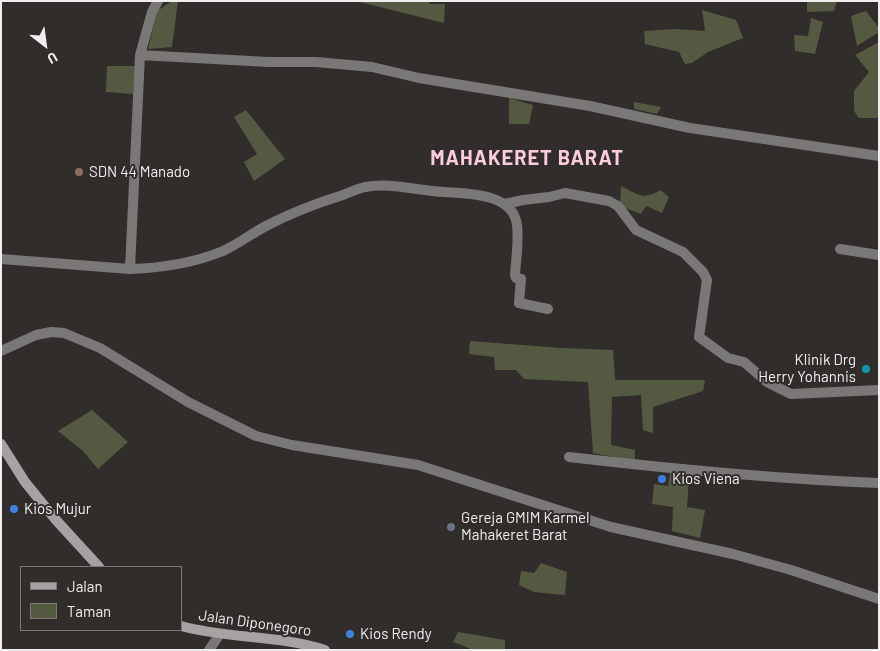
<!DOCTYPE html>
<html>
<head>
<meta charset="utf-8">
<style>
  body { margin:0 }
  #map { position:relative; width:880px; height:651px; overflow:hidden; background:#302d2a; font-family:Barlow,sans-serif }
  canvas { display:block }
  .frame { position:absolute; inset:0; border:2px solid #f1efed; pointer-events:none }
  .legend { position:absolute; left:20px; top:566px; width:162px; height:65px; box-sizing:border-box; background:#302d2a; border:1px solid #7d7b78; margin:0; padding:6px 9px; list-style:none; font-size:15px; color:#f1efed }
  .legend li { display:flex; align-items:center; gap:10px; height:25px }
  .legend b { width:25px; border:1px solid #7d7b78 }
  .north { position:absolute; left:20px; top:20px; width:50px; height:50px; -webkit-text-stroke:4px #302d2a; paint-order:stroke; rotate:150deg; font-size:14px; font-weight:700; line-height:20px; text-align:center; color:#f1efed }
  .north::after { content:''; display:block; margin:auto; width:18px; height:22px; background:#f1efed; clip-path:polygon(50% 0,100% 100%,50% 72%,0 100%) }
</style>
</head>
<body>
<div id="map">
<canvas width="880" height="651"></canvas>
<div class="frame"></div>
<ul class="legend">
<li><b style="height:6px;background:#a6a2a1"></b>Jalan</li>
<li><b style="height:14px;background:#545a42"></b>Taman</li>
</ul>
<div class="north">U</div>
</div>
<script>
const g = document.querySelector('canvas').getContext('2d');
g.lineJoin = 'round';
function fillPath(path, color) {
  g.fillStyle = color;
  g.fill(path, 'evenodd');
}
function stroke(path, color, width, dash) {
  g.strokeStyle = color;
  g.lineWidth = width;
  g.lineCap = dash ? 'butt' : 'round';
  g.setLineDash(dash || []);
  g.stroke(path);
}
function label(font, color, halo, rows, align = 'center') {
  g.font = font + ' Barlow,sans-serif';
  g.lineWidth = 4;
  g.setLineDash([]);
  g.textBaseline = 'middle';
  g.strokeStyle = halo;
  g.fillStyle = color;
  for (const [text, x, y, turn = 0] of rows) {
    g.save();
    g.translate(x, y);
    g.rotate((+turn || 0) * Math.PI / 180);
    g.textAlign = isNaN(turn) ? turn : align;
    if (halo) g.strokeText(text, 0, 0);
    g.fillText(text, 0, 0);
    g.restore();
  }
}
const green = new Path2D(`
  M172 1H178L172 47 148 49 157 11Z
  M356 1H429V4H445L444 23Z
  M807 1H837L834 11 807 12Z
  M702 10 736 20 743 38 708 52 692 63 685 64 679 52 645 44 644 31 675 29 705 31Z
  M866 11 879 28V32L857 46 851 16Z
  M811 18 823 22 815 54 795 51 794 35 808 36Z
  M879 42V118H859L854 111V91L869 72 855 55Z
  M107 66H135L133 94 106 92Z
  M509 98 533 105 529 124H509Z
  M634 102 661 107 657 114 634 109Z
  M246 110 285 159 254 181 244 162 257 154 234 117Z
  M621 186C637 194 644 201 660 190L669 197 662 213 646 206 641 214 620 206Z
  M470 341 561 348 613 350 615 380H705L703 391 653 407V433L643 430 641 395 612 397 611 445 635 450V461L593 453 588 382 524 379 516 370H495L494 357 469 354Z
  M92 410 128 442 98 469 83 451 58 431Z
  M670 473 689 477 687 507 705 510 700 538 672 531 673 507 652 504 654 484 668 486Z
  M541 563 567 572 565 595 534 592 519 585 521 571 534 573Z
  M458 632 505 640V650H470L469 648 453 642Z`);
const minor = new Path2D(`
  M140 55 268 62H316L372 67 419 78 590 106 690 128 879 156
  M505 204 523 200 549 197 565 193 609 201 618 206 636 230 683 252 703 272 707 280 699 337 728 358 744 362 767 382 791 394 879 390
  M840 249 879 255
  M1 259 130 269 140 55 152 12 158 1
  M130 269C161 268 194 263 223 251 238 244 251 234 266 226 291 213 317 203 343 195 350 192 357 189 365 187 391 182 418 191 444 192 469 194 513 193 517 225 519 241 516 259 515 275L516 278 521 279 519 303 548 309
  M1 351 36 335 51 332 64 333 100 348 188 402 256 436 292 445 418 465 611 527 733 554 791 570 879 599
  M569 457C672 469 775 479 879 483
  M209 650 220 634`);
const secondary = new Path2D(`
  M1 444 25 482 56 520 99 567
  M181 626C228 639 279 635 325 650`);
const markers = [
  [79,172,5,"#8d6e63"],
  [866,369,5,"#0f9aa8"],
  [662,479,5,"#3f7fe0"],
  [14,509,5,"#3f7fe0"],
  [451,527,5,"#6b7280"],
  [350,634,5,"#3f7fe0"]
];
const poiNames = [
  ["SDN 44 Manado",89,172],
  ["Klinik Drg",856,360,"right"],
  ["Herry Yohannis",856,377,"right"],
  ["Kios Viena",672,479],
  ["Kios Mujur",24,509],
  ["Gereja GMIM Karmel",461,518],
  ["Mahakeret Barat",461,535],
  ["Kios Rendy",360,634]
];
const streetNames = [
  ["Jalan Diponegoro",255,623,8]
];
const districtNames = [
  ["MAHAKERET BARAT",527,158]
];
fillPath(green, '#545a42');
stroke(minor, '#7a7877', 10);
stroke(secondary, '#a6a2a1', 10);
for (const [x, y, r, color] of markers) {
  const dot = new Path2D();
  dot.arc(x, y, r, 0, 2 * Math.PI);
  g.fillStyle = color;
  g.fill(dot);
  stroke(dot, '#302d2a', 2);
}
label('15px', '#f1efed', '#302d2a', poiNames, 'left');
label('15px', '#f1efed', '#302d2a', streetNames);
g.letterSpacing = '1px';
label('bold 20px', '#fccbdc', '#302d2a', districtNames);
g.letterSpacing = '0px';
</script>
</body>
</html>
